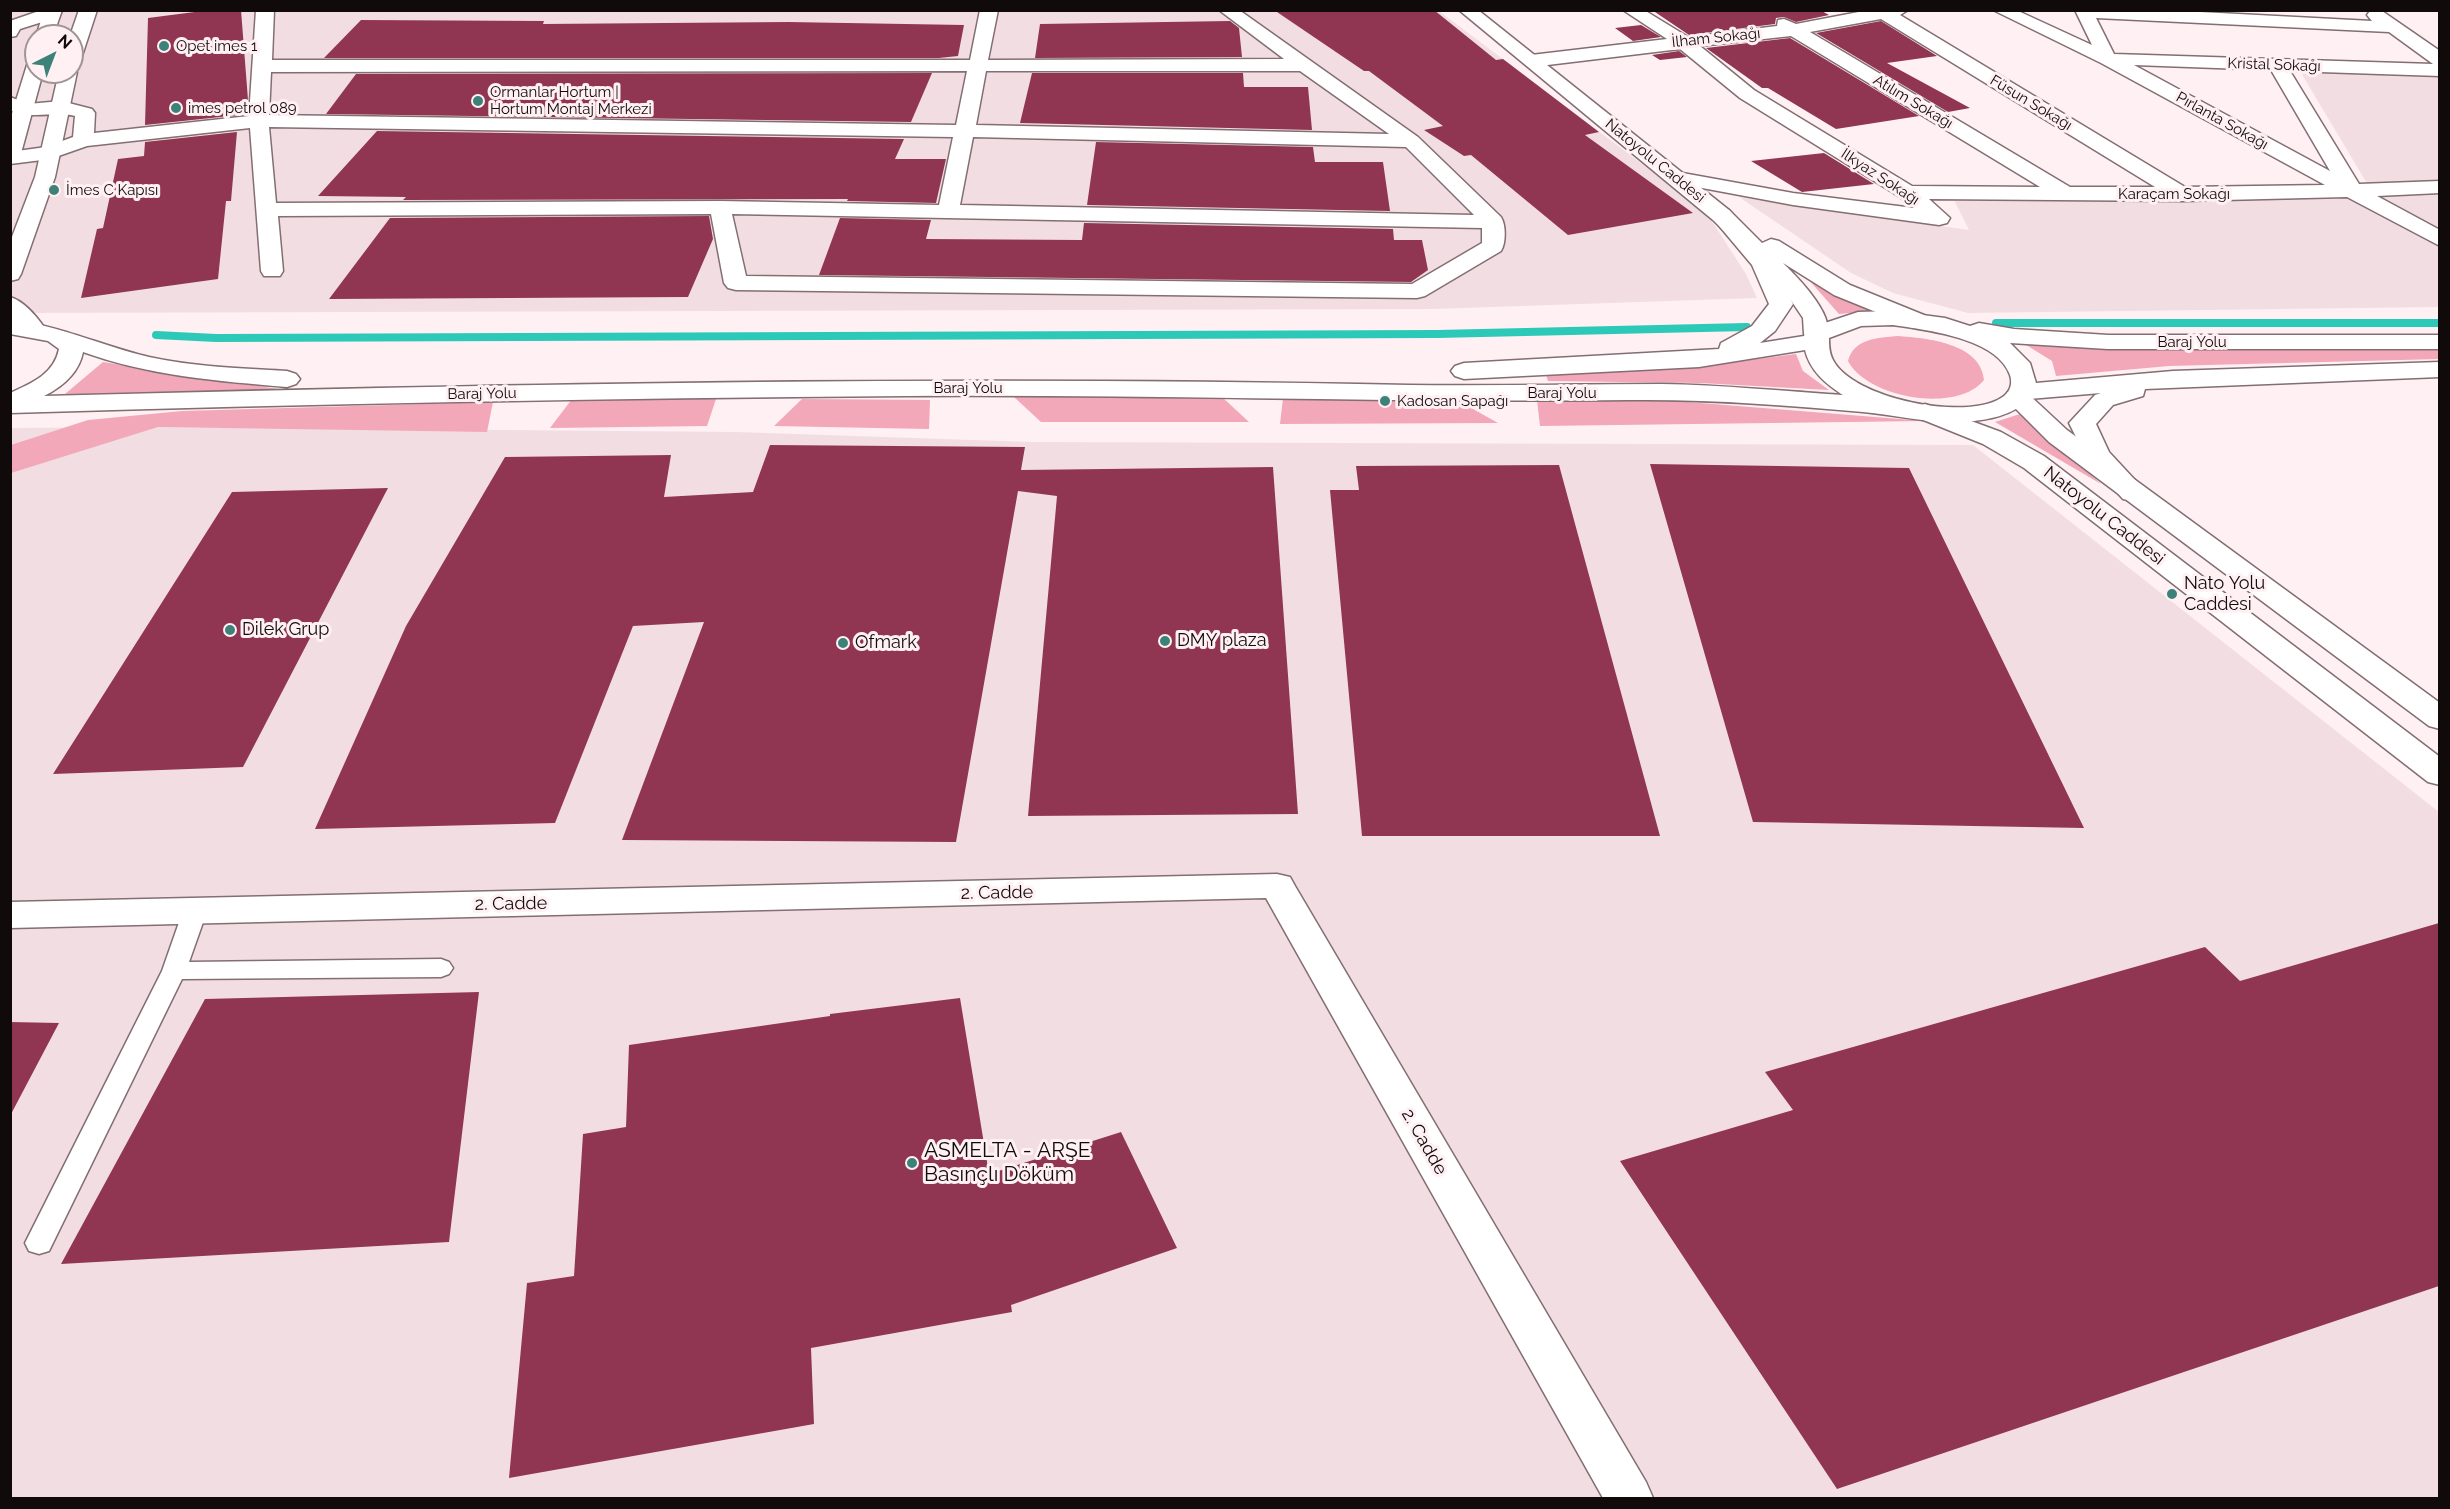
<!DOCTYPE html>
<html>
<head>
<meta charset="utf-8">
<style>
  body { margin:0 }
  #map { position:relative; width:2450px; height:1509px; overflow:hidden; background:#fff0f3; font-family:Raleway,sans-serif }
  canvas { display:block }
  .frame { position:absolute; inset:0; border:12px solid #110a0b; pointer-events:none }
  .north { position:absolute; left:24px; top:24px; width:60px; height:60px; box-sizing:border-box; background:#fff0f3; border:2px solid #a09496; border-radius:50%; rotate:42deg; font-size:16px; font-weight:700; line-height:24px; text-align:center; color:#110a0b }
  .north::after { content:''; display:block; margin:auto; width:21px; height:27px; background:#3c8278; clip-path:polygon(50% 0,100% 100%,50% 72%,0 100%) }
</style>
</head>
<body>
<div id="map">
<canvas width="2450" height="1509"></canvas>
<div class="frame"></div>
<div class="north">N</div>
</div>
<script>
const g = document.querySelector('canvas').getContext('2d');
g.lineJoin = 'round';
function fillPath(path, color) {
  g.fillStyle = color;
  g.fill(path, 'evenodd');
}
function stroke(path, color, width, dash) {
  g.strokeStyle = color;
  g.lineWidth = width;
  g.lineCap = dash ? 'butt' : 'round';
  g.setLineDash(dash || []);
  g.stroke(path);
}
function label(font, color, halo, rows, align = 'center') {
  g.font = font + ' Raleway,sans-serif';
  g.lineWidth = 6;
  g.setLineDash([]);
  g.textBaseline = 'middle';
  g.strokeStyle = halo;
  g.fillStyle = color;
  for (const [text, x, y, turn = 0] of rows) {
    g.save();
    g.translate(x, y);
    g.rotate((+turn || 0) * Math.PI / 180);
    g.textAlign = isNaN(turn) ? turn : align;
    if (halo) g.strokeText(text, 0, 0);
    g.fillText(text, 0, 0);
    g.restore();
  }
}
const built = new Path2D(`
  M10 11H1439L1706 212 1746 274 1757 298 1434 309 11 313ZM36 36H72V72H36Z
  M2297 66 2439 75V307L1968 313 1893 293 1851 273 1739 197 1969 230 1954 200 2375 197Z
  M158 427 737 432 1032 442 1973 445 2439 812V1498H11L10 428Z`);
const green = new Path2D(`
  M1800 270 1872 311 1839 314Z
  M1898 336C1926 338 1981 343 1984 380 1957 414 1867 398 1848 361 1854 338 1878 338 1898 336Z
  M2023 343 2119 350 2439 349 2440 359 2169 366 2056 376 2052 361Z
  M1796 354 1803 371 1829 390 1700 383 1548 381 1546 375 1686 368Z
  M103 362 278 389 59 399Z
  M1014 397H1222L1249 422H1041Z
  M1283 398 1457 400 1498 423 1280 424Z
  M572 399H716L707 426 550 428Z
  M802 399 930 400 929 429 774 426Z
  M1537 400H1663L1925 421 1540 426Z
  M493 402 487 432 158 427 11 473V445L88 420 182 411Z
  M2023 413 2101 484 1995 422Z`);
const stream = new Path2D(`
  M1996 323H2440
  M156 335 216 338 1437 334 1747 327`);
const building = new Path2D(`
  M210 10H241L248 100 240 101 239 115 145 125 148 18Z
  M1274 10H1434L1496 60 1503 59 1599 132 1585 135 1693 213 1568 235 1471 155 1464 156 1424 130 1443 126 1369 71H1364Z
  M1652 10H1820L1829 15 1796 22 1784 17 1776 18 1775 24 1689 35Z
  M361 20 544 21 543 24 788 22 964 25 958 56 939 58H324Z
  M1230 21 1239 28 1242 57 1035 58 1040 24Z
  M1881 21 1937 56 1887 63 1970 108 1948 112 1816 33Z
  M1641 25 1661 37 1633 41 1615 28Z
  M1790 38 1919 116 1836 129 1768 88H1762L1706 48Z
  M1679 51 1687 57 1660 60 1652 55Z
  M932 73 911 122 326 114 356 74Z
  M1032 73H1243L1244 87H1308L1312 130 1020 123Z
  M377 131 904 139 895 159H946L936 203 847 201 848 199 403 200 406 197 318 196Z
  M237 132 231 201H226L218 279 81 298 97 229 103 228 118 159 144 156 145 142Z
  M1096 142 1313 147 1315 162H1383L1390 211 1087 205Z
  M1824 153 1874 184 1802 192 1751 161Z
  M709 216 713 239 688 297 329 299 390 218Z
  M840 218 931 220 926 239 1082 240 1084 223 1393 229 1394 240H1422L1428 270 1411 282 819 275Z
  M770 445 1025 447 1021 470 1273 467 1298 814 1028 816 1057 496 1018 491 956 842 622 840 704 622 633 626 555 823 315 829 406 626 505 457 671 455 664 497 753 492Z
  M1650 464 1909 468 2084 828 1753 822Z
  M1559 465 1660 836H1362L1330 490H1359L1356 466Z
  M388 488 243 767 53 774 232 492Z
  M2439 923V1286L1837 1489 1620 1161 1793 1110 1765 1072 2205 947 2240 981Z
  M479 992 449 1242 61 1264 205 999Z
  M960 998 989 1174 1121 1132 1177 1248 1011 1305 1012 1312 811 1348 814 1424 509 1478 527 1283 574 1276 583 1134 626 1127 629 1045 830 1016V1014Z
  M10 1022 59 1023 10 1116Z`);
const service = new Path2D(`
  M195 903 203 905 207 911 189 962 441 959 449 962 453 968 449 974 441 977 182 979 49 1251 39 1254 29 1251 25 1243 162 971 183 911 187 905Z`);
const minor = new Path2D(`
  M42 10H59L61 13 58 17 20 29 16 36 10 37V21Z
  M256 10H274L272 60H970L980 10H998L988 60 1284 59 1219 10H1239L1418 137 1501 217C1506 225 1506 243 1501 251L1425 296 1417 298 736 290 728 288 724 283 711 214 278 216 283 271 280 276H264L261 271 250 128 87 146 50 159 10 164V152L46 147 73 137 75 116C53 111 31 120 10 110V97L28 104 61 101 92 109 95 113 94 133 249 116ZM967 71 956 125 269 115 271 72ZM986 71H1300L1389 134 976 125ZM269 127 953 137 939 205 720 201 276 203ZM973 137 1406 147 1474 215 960 205ZM732 214 1482 228V243L1412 284 746 276Z
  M1623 10H1644L1688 37 1777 26 1778 20 1784 19 1796 24 1869 10H1908L1900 15 2185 187 2325 185 2101 63 1993 10H2016L2092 45 2075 10H2162L2372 21 2367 15 2370 11H2382L2440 51V76L2290 71 2359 184 2440 181V193L2377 196 2440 230V246L2347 197 2183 201 1929 199 1950 218 1947 223 1939 225 1793 205 1670 182 1667 178 1670 174 1677 172 1793 193 1914 208 1900 197 1740 98 1680 49 1531 67 1522 61 1531 55 1667 39ZM2096 18 2389 32 2433 64 2114 54ZM1881 19 2155 187H2070L1810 32ZM1791 36 2040 187 1912 186 1754 90 1700 46ZM2134 65 2271 70 2330 171Z
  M1277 874 1290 877 1295 886 1646 1482 1653 1498H1603L1266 898 10 928V902Z`);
const tertiary = new Path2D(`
  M44 10H62L53 36 36 37Z
  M79 10H97L81 59 72 65 70 36Z
  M36 59V72H43L20 157 17 161 10 163V120L27 65Z
  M72 67 77 72 55 177 21 274 18 279 10 281V242L35 177 59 72H72Z
  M10 297C24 301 38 318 46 330L43 335C26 339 21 330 10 319Z`);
const secondary = new Path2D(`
  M1459 10H1478L1729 210 1762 243 1771 239 1779 241 1850 285 1924 315 1928 320 1924 325 1916 327 1908 325 1834 295 1783 263C1797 277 1839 318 1825 339L1816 341 1807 339 1804 334 1803 318 1784 290 1713 220Z
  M2017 389 2026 392 2067 430 2440 703V729L2429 726 2049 442 2004 397 2008 392Z
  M1925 404 2001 432 2044 456 2440 757V785L2428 782 2024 468 1983 444 1916 417 1912 412 1916 407Z`);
const primary = new Path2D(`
  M1721 208 1729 210 1774 263 1793 304 1775 331 1760 343 1804 336 1807 329 1858 312 1893 311 1945 318 1970 326 1979 323 2014 329 2108 335H2440V349H2108L2010 343 2030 363 2036 383 2173 371 2440 362V377L2145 389 2143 396 2113 405 2096 424 2109 452 2147 493 2143 499 2133 501 2123 499 2088 461 2069 423 2095 395 2101 393 2029 399C2012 416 1988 420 1964 422 1931 424 1896 415 1863 412 1786 405 1707 399 1629 400 1388 403 1147 394 906 396 608 398 309 404 10 413V393C32 383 54 374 59 349L48 341 10 334V320C59 325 102 346 149 357 194 367 241 368 287 371L296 374 300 379 296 384 287 387C217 381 150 376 83 352 79 373 62 387 44 396 499 384 954 375 1409 385 1494 386 1578 384 1662 384 1722 385 1783 391 1843 395 1826 384 1810 371 1805 350L1699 367 1464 379 1455 376 1451 371 1455 366 1464 363 1719 349 1721 343 1752 326 1769 304 1752 265 1710 215 1713 210ZM1893 325C1926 330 1997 338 2010 375 2013 384 2010 393 2001 398 1966 421 1853 399 1833 360 1829 353 1829 345 1829 338L1861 326Z`);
const markers = [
  [164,46,6,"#3c8278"],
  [478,101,6,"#3c8278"],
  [176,108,6,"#3c8278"],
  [54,190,6,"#3c8278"],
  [1385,401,6,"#3c8278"],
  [2172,594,6,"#3c8278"],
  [230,630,6,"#3c8278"],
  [1165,641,6,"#3c8278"],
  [843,643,6,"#3c8278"],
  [912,1163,6,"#3c8278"]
];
const farStreetnames = [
  ["İlham Sokağı",1716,38,-6],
  ["Kristal Sokağı",2274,65,2],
  ["Atılım Sokağı",1913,102,31],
  ["Füsun Sokağı",2031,103,31],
  ["Pırlanta Sokağı",2222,121,29],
  ["Natoyolu Caddesi",1655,161,39],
  ["İlkyaz Sokağı",1880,177,33],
  ["Karaçam Sokağı",2174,194],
  ["Baraj Yolu",2192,342],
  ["Baraj Yolu",968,388],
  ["Baraj Yolu",1562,393],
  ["Baraj Yolu",482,394,-1]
];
const farPoinames = [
  ["Opet imes 1",176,46],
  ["Ormanlar Hortum |",490,92],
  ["Hortum Montaj Merkezi",490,109],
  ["imes petrol 089",188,108],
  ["İmes C Kapısı",66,190],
  ["Kadosan Sapağı",1397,401]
];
const streetNames = [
  ["Natoyolu Caddesi",2104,516,38],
  ["2. Cadde",997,893,-1],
  ["2. Cadde",511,904,-1],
  ["2. Cadde",1424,1142,60]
];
const poiNames = [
  ["Nato Yolu",2184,584],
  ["Caddesi",2184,605],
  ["Dilek Grup",242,630],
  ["DMY plaza",1177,641],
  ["Ofmark",855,643]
];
const nearPoinames = [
  ["ASMELTA - ARŞE",924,1151],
  ["Basınçlı Döküm",924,1175]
];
fillPath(built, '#f2dee2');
fillPath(green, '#f2a8b9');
stroke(stream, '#2dc9b8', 8);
fillPath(building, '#913652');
stroke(service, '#836e72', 3);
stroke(minor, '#836e72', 3);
stroke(tertiary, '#836e72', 3);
stroke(secondary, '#836e72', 3);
stroke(primary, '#836e72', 3);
fillPath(service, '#fff');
fillPath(minor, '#fff');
fillPath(tertiary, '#fff');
fillPath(secondary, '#fff');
fillPath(primary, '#fff');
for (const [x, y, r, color] of markers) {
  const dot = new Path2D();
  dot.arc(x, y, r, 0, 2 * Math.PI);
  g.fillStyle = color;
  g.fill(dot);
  stroke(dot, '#fff0f3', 2);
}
label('15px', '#110a0b', '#fff0f3', farStreetnames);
label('15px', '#110a0b', '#fff0f3', farPoinames, 'left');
label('18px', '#110a0b', '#fff0f3', streetNames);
label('18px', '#110a0b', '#fff0f3', poiNames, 'left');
label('21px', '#110a0b', '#fff0f3', nearPoinames, 'left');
</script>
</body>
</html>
